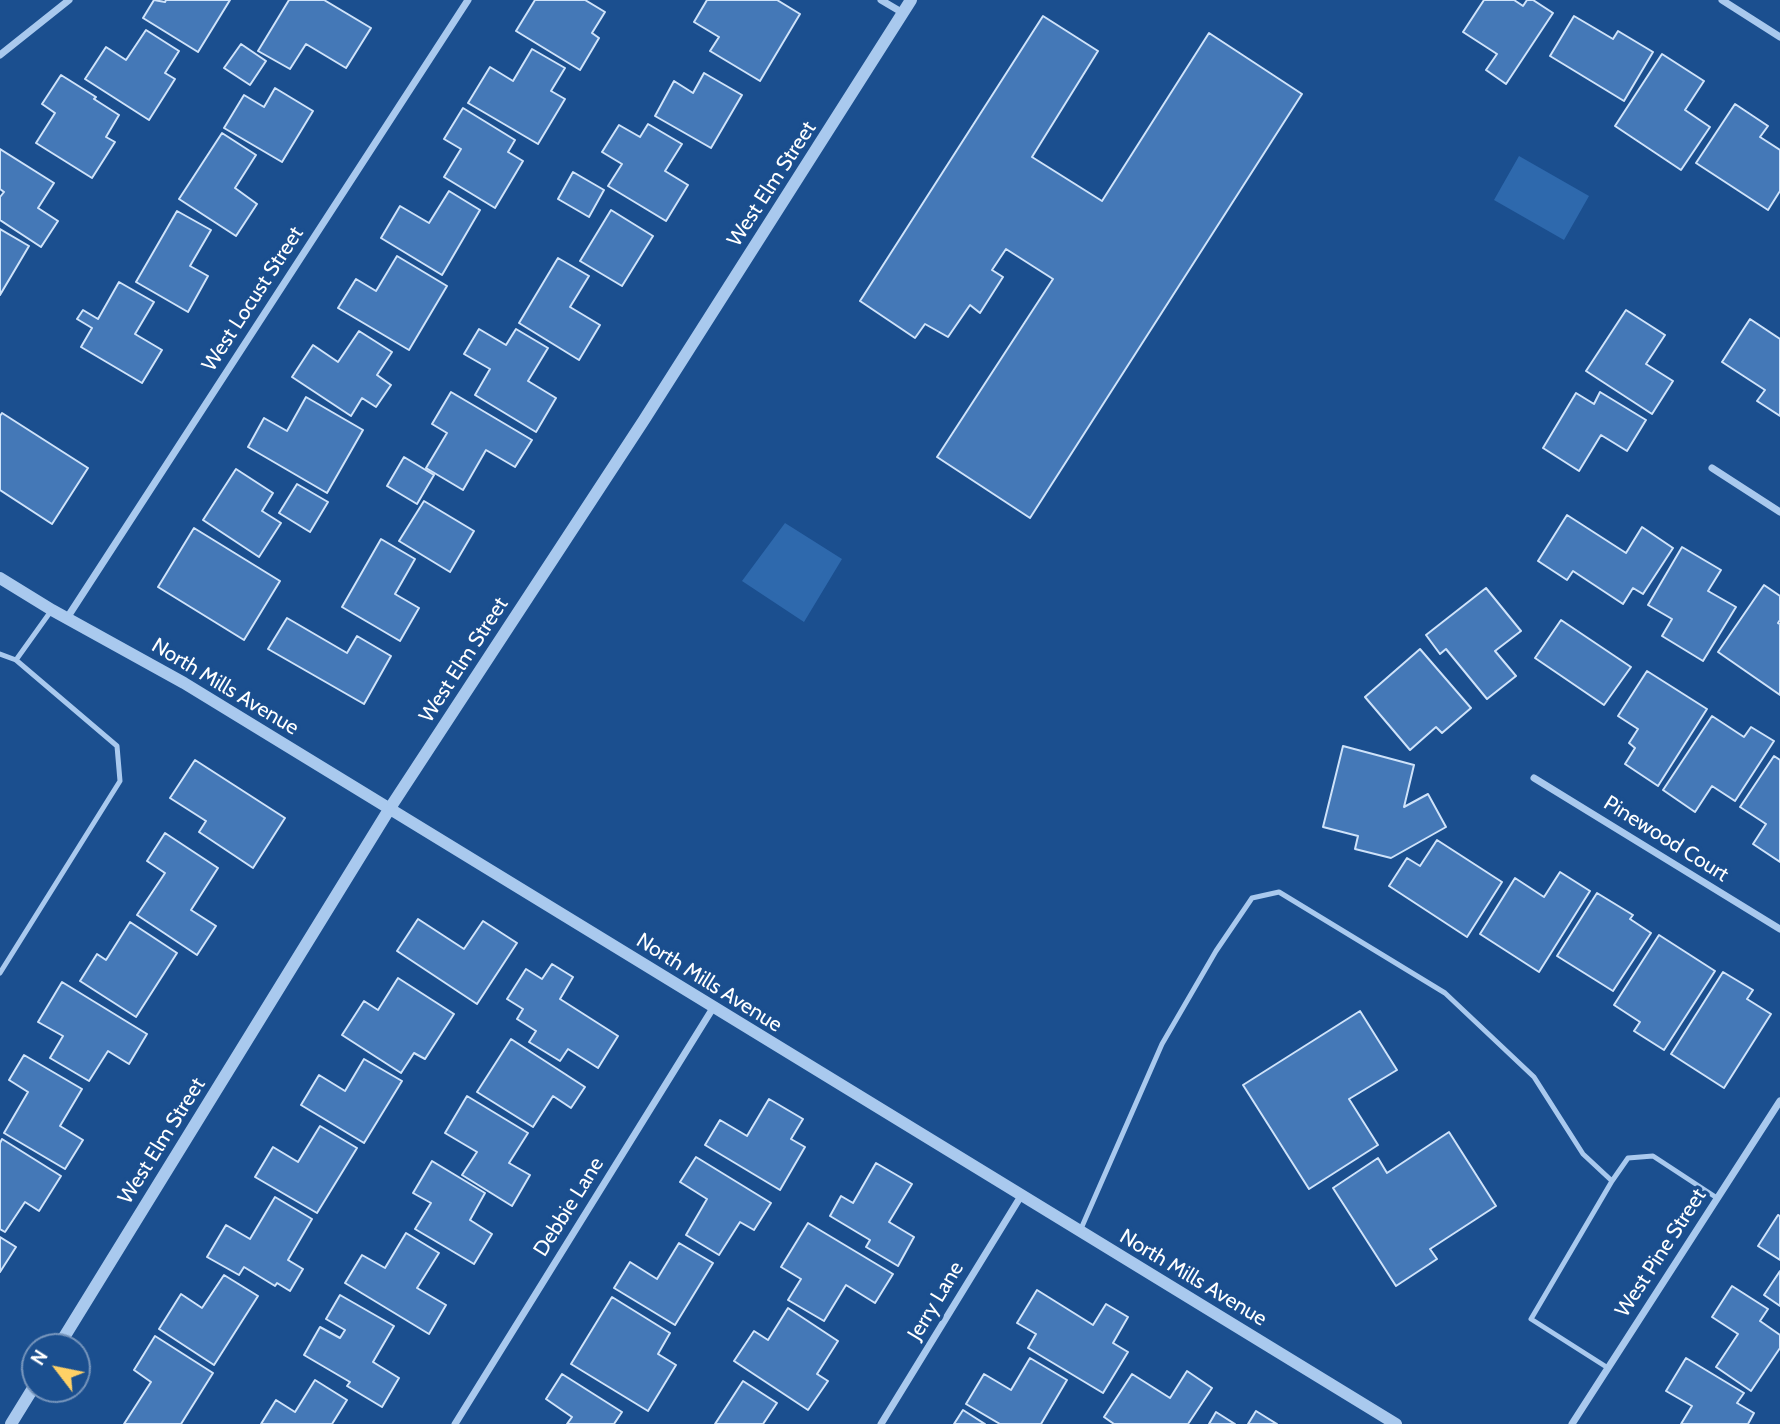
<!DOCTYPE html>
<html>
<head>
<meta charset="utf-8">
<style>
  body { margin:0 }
  #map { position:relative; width:1780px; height:1424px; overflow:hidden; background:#1b4f8f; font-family:Cabin,sans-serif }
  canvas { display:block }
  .north { position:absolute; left:21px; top:1333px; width:70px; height:70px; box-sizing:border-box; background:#1b4f8f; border:2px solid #7695bc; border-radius:50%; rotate:302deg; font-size:19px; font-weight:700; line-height:28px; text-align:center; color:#fff }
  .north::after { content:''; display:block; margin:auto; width:24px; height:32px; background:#ffd166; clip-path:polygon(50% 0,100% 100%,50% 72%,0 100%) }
</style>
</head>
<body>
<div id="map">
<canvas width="1780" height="1424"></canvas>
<div class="north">N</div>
</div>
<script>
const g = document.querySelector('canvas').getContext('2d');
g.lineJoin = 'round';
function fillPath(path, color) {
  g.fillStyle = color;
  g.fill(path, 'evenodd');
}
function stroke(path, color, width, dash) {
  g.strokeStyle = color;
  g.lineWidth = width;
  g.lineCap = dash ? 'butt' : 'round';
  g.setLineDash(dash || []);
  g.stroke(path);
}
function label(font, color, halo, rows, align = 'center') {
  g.font = font + ' Cabin,sans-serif';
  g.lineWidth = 7;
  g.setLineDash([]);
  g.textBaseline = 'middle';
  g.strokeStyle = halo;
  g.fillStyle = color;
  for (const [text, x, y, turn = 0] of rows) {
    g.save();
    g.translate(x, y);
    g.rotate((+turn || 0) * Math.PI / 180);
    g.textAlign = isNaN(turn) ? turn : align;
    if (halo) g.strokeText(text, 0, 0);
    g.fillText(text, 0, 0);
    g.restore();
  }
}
const green = new Path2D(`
  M1519 156 1589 196 1564 240 1494 200Z
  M785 523 842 559 804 622 742 581Z`);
const building = new Path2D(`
  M154 0 165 2 166 0H230L198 52 143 18Z
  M289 0H324L371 28 346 68 306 44 290 69 258 51Z
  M535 0H585L605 12 592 33 599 38 580 70 516 31Z
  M707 0H777L800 14 760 81 710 51 719 37 694 22Z
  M1484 0H1514L1523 6 1527 0H1533L1553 13 1506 84 1486 70 1497 54 1463 32Z
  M1043 16 1098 51 1032 157 1102 201 1209 33 1302 94 1030 518 937 457 1053 279 1006 249 992 270 1003 277 980 313 970 305 948 337 925 324 915 338 860 301Z
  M1574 16 1613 39 1618 31 1653 52 1624 101 1550 56Z
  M146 30 179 51 165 73 175 79 149 120 85 79 106 47 126 60Z
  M241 44 266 61 250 85 224 68Z
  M532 49 565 68 551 91 565 99 538 144 468 103 490 67 513 81Z
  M1662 54 1704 81 1685 110 1710 127 1681 170 1615 126Z
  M704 73 742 95 711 148 655 116 674 81 693 93Z
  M61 75 96 97 94 99 119 115 106 137 115 142 92 178 36 143 55 113 42 104Z
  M275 88 313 111 282 162 224 128 244 95 264 107Z
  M1735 104 1768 126 1760 137 1780 150V191L1768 210 1696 163Z
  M463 108 515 140 508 152 523 161 495 208 444 177 461 149 444 139Z
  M648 124 682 144 665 171 688 185 666 221 608 186 622 164 602 152 619 125 640 137Z
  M222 133 256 155 235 188 257 204 236 236 179 199Z
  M0 149 54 183 38 208 58 221 41 247 0 220V197L4 192 0 189Z
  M573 172 604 190 589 217 558 199Z
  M449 191 480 210 442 275 381 238 400 206 429 223Z
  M611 210 653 236 622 286 580 261Z
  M177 211 211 230 190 266 208 276 188 312 136 282Z
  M0 229 29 246 0 295Z
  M397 256 447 286 409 350 338 308 356 279 376 291Z
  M558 258 589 276 570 307 600 325 579 360 519 323Z
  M119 282 154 302 135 334 162 350 142 383 81 347 92 328 77 319 83 310 98 319Z
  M1626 310 1665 335 1646 364 1673 381 1652 414 1586 371Z
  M1750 319 1780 339V416L1757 401 1765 390 1722 362Z
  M479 329 506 345 516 329 548 348 528 381 556 398 536 432 475 395 490 369 464 354Z
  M359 331 392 352 377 375 391 385 376 407 362 398 351 416 292 377 313 345 338 362Z
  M451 392 532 440 515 467 486 450 463 490 426 468 447 433 432 424Z
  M1600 392 1646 420 1627 451 1601 435 1579 471 1543 448 1576 393 1594 404Z
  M306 397 363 430 327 493 248 447 264 418 287 431Z
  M2 413 88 468 52 524 0 490V416Z
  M404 457 434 475 417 504 387 486Z
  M236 469 273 493 262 511 281 523 259 557 203 520Z
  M297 484 328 502 310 532 279 513Z
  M424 501 474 531 450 572 399 541Z
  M1567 515 1626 553 1642 527 1673 548 1643 594 1633 588 1623 604 1573 571 1567 580 1538 561Z
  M194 528 280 581 244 640 158 587Z
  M381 539 415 559 395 594 419 608 400 641 342 607Z
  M1682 547 1721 570 1708 591 1736 607 1703 661 1662 636 1672 619 1648 605Z
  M1764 585 1780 596V620L1778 623 1780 624V695L1718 652Z
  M1486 588 1521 631 1495 651 1516 676 1487 699 1446 649 1440 654 1426 635Z
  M287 618 347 653 357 636 391 656 364 704 268 649Z
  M1561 620 1631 667 1604 705 1535 658Z
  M1420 649 1471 708 1442 733 1436 727 1410 750 1365 697Z
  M1647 671 1707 709 1658 786 1625 764 1635 748 1629 743 1638 729 1618 716Z
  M1712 716 1744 737 1751 727 1774 741 1735 801 1712 786 1695 812 1663 790Z
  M1343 746 1414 765 1404 807 1428 794 1446 827 1391 858 1355 849 1358 836 1323 827Z
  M1774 756 1780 760V862L1753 844 1766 824 1740 807Z
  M195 760 285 818 253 868 199 832 206 821 170 798Z
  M165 833 218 868 191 910 216 926 197 955 137 915 165 873 147 861Z
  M1437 840 1502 882 1467 937 1389 886 1407 858 1420 866Z
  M1560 872 1590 891 1539 972 1480 934 1515 878 1544 897Z
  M1597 893 1633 915 1630 919 1651 933 1613 991 1557 956Z
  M418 919 464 949 483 921 517 943 477 1004 397 951Z
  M130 922 177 953 136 1017 80 981 97 954 106 960Z
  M1659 935 1715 971 1664 1050 1634 1031 1640 1022 1614 1005Z
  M552 964 573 977 560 999 618 1036 598 1068 568 1049 560 1061 529 1042 536 1031 517 1019 523 1009 507 999 526 969 542 979Z
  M1723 972 1753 990 1747 999 1771 1014 1724 1088 1671 1054Z
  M398 978 454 1014 425 1059 414 1053 401 1073 342 1035 364 1001 378 1010Z
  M62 982 147 1034 129 1064 108 1051 89 1081 50 1058 63 1036 38 1022Z
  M1360 1011 1397 1070 1349 1099 1378 1145 1309 1189 1243 1085Z
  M511 1039 585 1087 571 1108 553 1096 533 1127 477 1092Z
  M24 1055 82 1089 60 1126 83 1140 65 1169 4 1133 28 1092 9 1080Z
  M364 1059 402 1081 364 1143 301 1105 319 1075 345 1091Z
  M467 1096 528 1133 509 1163 530 1175 512 1206 462 1175 477 1152 445 1133Z
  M769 1099 803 1119 791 1139 805 1147 780 1190 705 1145 720 1120 747 1136Z
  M320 1126 357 1148 317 1213 255 1177 273 1147 298 1162Z
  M1449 1132 1496 1206 1430 1249 1437 1259 1396 1286 1333 1188 1378 1158 1387 1173Z
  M2 1139 61 1176 39 1211 25 1202 5 1232 0 1229V1143Z
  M696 1157 771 1203 754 1230 740 1222 719 1255 686 1235 707 1199 680 1182Z
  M432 1161 485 1193 470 1220 492 1234 474 1264 415 1229 431 1203 413 1193Z
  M876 1163 912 1184 889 1222 914 1237 898 1266 866 1247 870 1240 830 1216 841 1196 853 1203Z
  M275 1197 312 1219 288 1260 303 1269 290 1291 277 1283 275 1286 244 1267 239 1275 207 1257 226 1225 250 1239Z
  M1778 1215 1780 1216V1260L1758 1246Z
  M808 1223 893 1274 875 1303 846 1285 824 1321 788 1300 801 1279 781 1267Z
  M406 1233 439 1253 417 1288 446 1305 429 1334 345 1283 362 1255 385 1268Z
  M0 1237 16 1247 0 1272Z
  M679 1243 713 1263 675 1325 614 1288 630 1262 657 1279Z
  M1780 1271V1306L1764 1295Z
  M224 1275 258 1296 214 1365 159 1329 181 1294 202 1308Z
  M1732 1286 1768 1309 1760 1321 1780 1335V1348L1751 1391 1716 1367 1738 1334 1712 1317Z
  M1037 1290 1093 1325 1106 1304 1128 1317 1113 1343 1128 1352 1103 1393 1028 1348 1036 1334 1017 1323Z
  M340 1295 394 1326 373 1362 399 1378 382 1407 347 1386 350 1382 304 1355 320 1327 340 1338 345 1330 326 1319Z
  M612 1297 670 1333 658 1354 676 1365 648 1411 571 1364Z
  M788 1308 838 1341 817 1374 828 1381 808 1410 734 1361 754 1331 768 1340Z
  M155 1336 213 1373 181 1424H124L151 1382 134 1370Z
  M1030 1358 1067 1380 1041 1424H1000L966 1404 984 1374 1011 1390Z
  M1686 1358 1744 1393 1737 1403 1754 1413 1748 1424H1681L1692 1406 1666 1391Z
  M1187 1371 1212 1388 1188 1424H1114L1104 1417 1132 1374 1170 1398Z
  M562 1374 622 1412 614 1424H567L572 1417 546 1399Z
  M315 1380 347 1400 332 1424H261L276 1400 295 1412Z
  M743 1381 777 1403 763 1424H715Z
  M963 1410 985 1424H954Z
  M1256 1411 1277 1424H1248Z
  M1216 1412 1235 1424H1209Z`);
const service = new Path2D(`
  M0 654 16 660 117 746 120 781 0 973
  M16 660 51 611
  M1612 1181 1628 1158 1653 1156 1717 1198
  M1080 1231 1162 1044 1216 951 1252 898 1279 892 1445 993 1534 1077 1583 1154 1612 1181 1531 1319 1608 1368`);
const minor = new Path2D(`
  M881 0 903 13
  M1722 0 1780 37
  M0 55 69 0
  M1712 468 1780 512
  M67 618 468 0
  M1534 778 1780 929
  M455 1424 713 1008
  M881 1424 1021 1196
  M1572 1424 1780 1101`);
const tertiary = new Path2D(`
  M0 578 52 610 184 683 1396 1424
  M58 1347 390 808 644 420 911 0
  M11 1424 35 1385`);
const streetNames = [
  ["West Elm Street",772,184,-57],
  ["West Locust Street",253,299,-57],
  ["West Elm Street",464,660,-57],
  ["North Mills Avenue",225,687,31],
  ["Pinewood Court",1666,839,32],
  ["North Mills Avenue",709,983,32],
  ["West Elm Street",162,1141,-58],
  ["Debbie Lane",569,1207,-58],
  ["West Pine Street",1661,1253,-57],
  ["North Mills Avenue",1193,1278,31],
  ["Jerry Lane",936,1301,-59]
];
fillPath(green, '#2e69ad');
fillPath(building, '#4478b7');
stroke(building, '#cfe3fa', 2);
stroke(service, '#a9c9ee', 5);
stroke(minor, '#a9c9ee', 7);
stroke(tertiary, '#a9c9ee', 12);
label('21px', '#fff', '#1b4f8f', streetNames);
</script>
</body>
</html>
